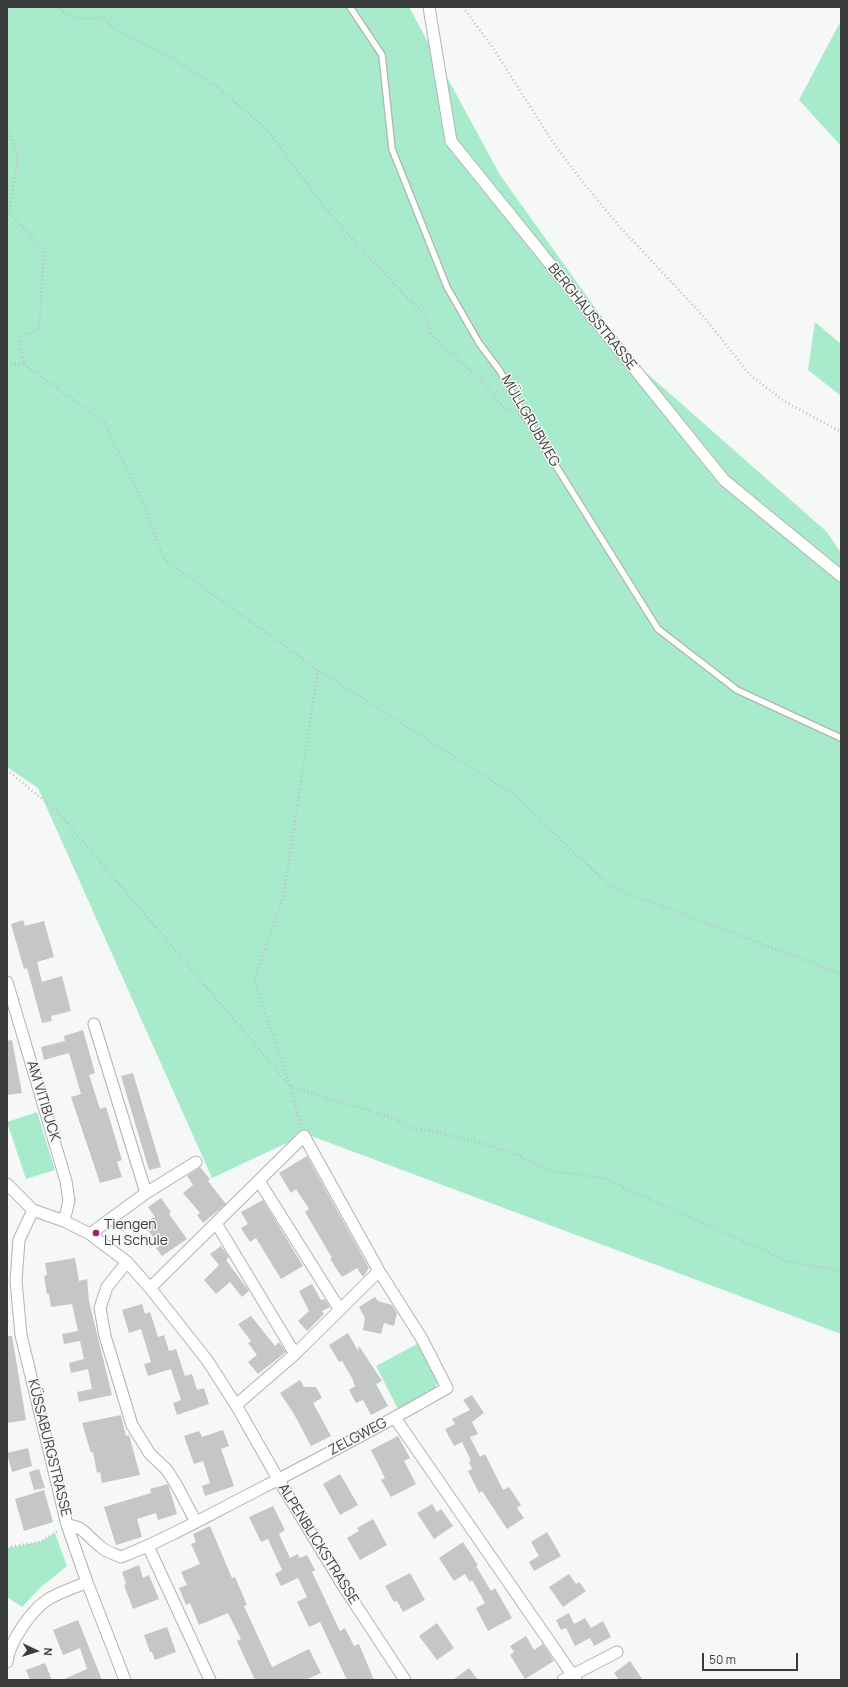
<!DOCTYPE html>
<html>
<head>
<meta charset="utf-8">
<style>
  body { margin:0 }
  #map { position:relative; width:848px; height:1687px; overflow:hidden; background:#f5f8f6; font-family:Manrope,sans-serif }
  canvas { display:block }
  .frame { position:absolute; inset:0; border:8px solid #3a3b3b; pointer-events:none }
  .north { position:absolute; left:16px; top:1631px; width:40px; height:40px; -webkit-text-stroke:3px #f5f8f6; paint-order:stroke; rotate:94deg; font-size:11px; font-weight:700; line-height:16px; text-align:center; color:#3a3b3b }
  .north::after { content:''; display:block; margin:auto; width:14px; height:18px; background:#3a3b3b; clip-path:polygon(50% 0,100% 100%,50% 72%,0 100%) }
  .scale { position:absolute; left:702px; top:1653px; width:96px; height:18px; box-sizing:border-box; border:2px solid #3a3b3b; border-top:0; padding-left:5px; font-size:12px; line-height:14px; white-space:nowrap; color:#3a3b3b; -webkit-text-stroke:3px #f5f8f6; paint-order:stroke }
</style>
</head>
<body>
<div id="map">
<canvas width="848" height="1687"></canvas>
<div class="frame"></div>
<div class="north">N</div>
<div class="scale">50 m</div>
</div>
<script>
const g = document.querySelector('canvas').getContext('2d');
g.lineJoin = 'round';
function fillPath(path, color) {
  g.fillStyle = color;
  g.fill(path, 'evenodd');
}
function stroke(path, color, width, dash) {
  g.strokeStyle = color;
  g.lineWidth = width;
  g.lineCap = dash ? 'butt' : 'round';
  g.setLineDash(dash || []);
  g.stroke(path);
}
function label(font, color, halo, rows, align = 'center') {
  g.font = font + ' Manrope,sans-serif';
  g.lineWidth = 3;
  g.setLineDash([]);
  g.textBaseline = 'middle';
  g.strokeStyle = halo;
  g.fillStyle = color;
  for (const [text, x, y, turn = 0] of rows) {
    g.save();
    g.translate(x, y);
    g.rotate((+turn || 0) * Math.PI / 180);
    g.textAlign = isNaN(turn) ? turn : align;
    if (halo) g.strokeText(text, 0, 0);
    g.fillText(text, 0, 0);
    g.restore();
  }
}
const green = new Path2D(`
  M7 7H409L500 175 634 362 827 532 841 553V1334L306 1134 212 1178 38 788 7 767Z
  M839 24 841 28V146L799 100Z
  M815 322 841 344V396L808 370Z
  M37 1112 55 1170 26 1179 7 1122Z
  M419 1343 438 1382 432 1392 398 1409 376 1366Z
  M55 1533 67 1566 41 1587 22 1607 7 1597V1548L40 1542Z`);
const building = new Path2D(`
  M23 920 25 926 44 921 54 957 37 962 42 982 62 976 71 1011 51 1016 52 1021 42 1023 27 968 24 969 11 924Z
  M83 1030 95 1073 89 1075 100 1109 106 1107 122 1160 117 1162 122 1177 100 1183 71 1097 81 1094 69 1053 44 1060 41 1047 65 1041 64 1036Z
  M12 1040 22 1093 7 1095V1041Z
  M133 1073 161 1167 149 1170 121 1076Z
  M307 1156 369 1268 363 1277 357 1268 342 1277 330 1259 332 1258 305 1212 309 1209 296 1189 291 1193 279 1173Z
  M200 1167 210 1179 208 1181 226 1204 203 1223 197 1215 200 1213 183 1193 193 1185 187 1176Z
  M161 1198 171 1212 169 1214 187 1239 162 1256 156 1248 159 1246 144 1224 155 1217 148 1207Z
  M263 1200 303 1266 281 1279 256 1238 250 1242 241 1228 248 1224 241 1212Z
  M221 1246 229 1257 226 1260 249 1291 242 1297 230 1282 216 1294 204 1280 219 1265 210 1254Z
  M75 1258 79 1281 87 1279 89 1301 112 1395 79 1402 77 1392 92 1389 88 1369 71 1373 69 1363 84 1359 80 1341 64 1344 62 1334 78 1331 72 1304 51 1307 49 1294H47L44 1276 47 1275 45 1263Z
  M312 1284 321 1300 325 1299 330 1307 322 1311 324 1314 307 1331 298 1321 309 1311 299 1291Z
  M375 1297 378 1301 392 1305 397 1313 394 1326 384 1323 381 1334 363 1330 365 1318 359 1307Z
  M142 1304 145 1314 150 1312 158 1337 164 1335 169 1351 176 1349 185 1376 192 1374 197 1390 204 1388 209 1404 177 1415 173 1403 181 1400 171 1369 148 1376 144 1364 151 1362 141 1329 129 1333 122 1310Z
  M251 1316 275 1346 279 1342 286 1352 258 1374 248 1362 257 1355 248 1343 251 1341 238 1324Z
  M348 1333 358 1351 359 1346 382 1381 376 1384 388 1406 371 1415 363 1400 356 1403 349 1390 355 1386 352 1378 342 1361 339 1362 329 1345Z
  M7 1336H12L26 1420 7 1423Z
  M300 1380 304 1387H316L322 1398 313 1403 331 1436 311 1446 294 1414 280 1393Z
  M472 1395 484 1413 472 1422 478 1434 470 1437 480 1457 485 1454 503 1490 509 1487 521 1505 517 1508 524 1518 507 1529 482 1491 479 1493 468 1471 472 1469 469 1462 471 1461 462 1442 454 1446 445 1429 455 1424 452 1419 470 1410 463 1400Z
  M121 1415 126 1436 129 1435 140 1475 102 1483 100 1472 97 1473 93 1452 91 1453 82 1423Z
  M223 1430 229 1446 221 1449 234 1486 205 1496 202 1486 210 1483 203 1461 194 1464 184 1436 199 1431 202 1437Z
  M398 1436 410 1458 404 1461 416 1484 391 1497 381 1480 385 1478 371 1450Z
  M28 1448 32 1466 12 1472 7 1453Z
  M39 1469 45 1488 34 1490 29 1472Z
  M340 1474 358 1505 340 1515 323 1484Z
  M168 1484 177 1514 158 1520 156 1513 137 1519 142 1537 116 1545 104 1507 151 1493 150 1489Z
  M44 1490 53 1522 24 1531 15 1499Z
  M432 1504 437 1512 441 1509 453 1526 434 1539 417 1513Z
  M273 1506 285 1530 279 1534 290 1558 298 1554 299 1558 307 1555 315 1570 312 1572 340 1631 345 1628 354 1646 359 1644 374 1680H347L320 1622 309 1627 297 1602 307 1597 298 1578 281 1586 275 1574 282 1570 268 1539 261 1542 249 1517Z
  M373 1519 387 1545 360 1560 347 1538 359 1531 357 1528Z
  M210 1526 232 1578 235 1577 247 1605 244 1606 272 1667 309 1649 321 1673 305 1680H255L237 1641 241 1639 228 1613 199 1625 190 1603 186 1605 179 1588 187 1585 181 1572 200 1564 191 1544 196 1542 193 1534Z
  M547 1532 561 1556 534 1571 529 1562 539 1556 531 1542Z
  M463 1542 478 1565 476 1566 491 1591 495 1588 512 1618 488 1631 476 1608 485 1603 472 1580 470 1582 465 1574 454 1581 439 1558Z
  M139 1565 143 1578 149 1575 159 1599 133 1609 124 1585 126 1584 122 1572Z
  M410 1573 425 1600 403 1612 397 1601 394 1602 385 1586Z
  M569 1574 576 1584 579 1582 586 1591 563 1607 549 1587Z
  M569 1613 574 1624 585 1618 591 1628 603 1621 611 1637 594 1646 590 1638 575 1646 566 1628 561 1630 556 1620Z
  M78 1620 102 1680H62L87 1669 80 1648 63 1655 53 1630Z
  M437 1623 454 1648 437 1660 419 1636Z
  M167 1627 176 1652 155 1660 152 1652H150L144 1635Z
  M526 1636 534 1650 543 1644 554 1661 525 1679 510 1655 514 1652 510 1646Z
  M630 1661 643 1680H619L614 1673Z
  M45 1663 52 1680H30L26 1670Z
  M469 1668 478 1680H453Z`);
const path = new Path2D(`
  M56 7C72 18 83 20 103 17L116 30 164 54 212 83 267 129 324 207 385 275 425 315 432 335 482 381 505 409 512 412
  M463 7 493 48 552 141 581 180 620 227 704 317 750 375 784 401 841 432
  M7 128 18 157 9 212 44 250 39 330 19 336 24 364 104 422 141 498 164 559 318 670 513 794 611 887 841 974
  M7 365 24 364
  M318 670 283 898 254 980 290 1086 398 1120 406 1127 440 1133 482 1143 517 1155 549 1171 603 1178 787 1261 841 1271
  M7 770 58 812 290 1086 301 1125
  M7 1547 40 1542 58 1531`);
const service = new Path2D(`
  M350 7 382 55 392 149 447 287 479 343 500 371 526 418 658 629 737 690 841 738`);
const minor = new Path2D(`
  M429 7 451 141 724 480 841 576
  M7 982 66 1181 69 1201 64 1221
  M94 1024 146 1193
  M259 1181 340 1310
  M7 1184 33 1210 64 1221 90 1234 127 1262 150 1288 207 1360 236 1405 278 1479 342 1584 405 1680
  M33 1210 19 1240 16 1281 21 1335 67 1525 87 1582 125 1680
  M216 1223 295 1354
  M90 1234 146 1193 196 1162
  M127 1262 107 1287 100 1308 105 1336 132 1425 150 1454 167 1470 177 1486 196 1522
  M236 1405 295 1354 379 1271
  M395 1418 576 1680
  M67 1525C86 1527 87 1537 101 1547 106 1552 115 1554 121 1557 167 1539 209 1515 252 1493 318 1459 383 1425 447 1388L422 1339 379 1271 304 1136 150 1288
  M148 1546 210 1680
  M7 1662C9 1642 31 1611 47 1600 59 1592 74 1588 87 1582
  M563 1680 617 1652`);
const markers = [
  [96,1233,4,"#9d2075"]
];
const streetNames = [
  ["BERGHAUSSTRASSE",592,317,51],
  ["MÜLLGRUBWEG",530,421,60],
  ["AM VITIBUCK",43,1101,73],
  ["ZELGWEG",358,1437,-28],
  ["KÜSSABURGSTRASSE",49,1448,76],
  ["ALPENBLICKSTRASSE",318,1544,58]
];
const poiNames = [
  ["Tiengen",104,1225],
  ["LH Schule",104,1241]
];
fillPath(green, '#a8ebcc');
fillPath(building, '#c4c7c5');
stroke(service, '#b0b3b2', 8);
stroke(minor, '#b0b3b2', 13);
stroke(path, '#bcbfbd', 2.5, [1, 3]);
stroke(service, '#fff', 5.5);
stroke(minor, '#fff', 11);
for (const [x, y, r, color] of markers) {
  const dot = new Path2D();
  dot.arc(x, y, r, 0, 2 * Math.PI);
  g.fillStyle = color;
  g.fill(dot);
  stroke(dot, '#f5f8f6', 1.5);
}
label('14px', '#3a3b3b', '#f5f8f6', streetNames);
label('14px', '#3a3b3b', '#f5f8f6', poiNames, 'left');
</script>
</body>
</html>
